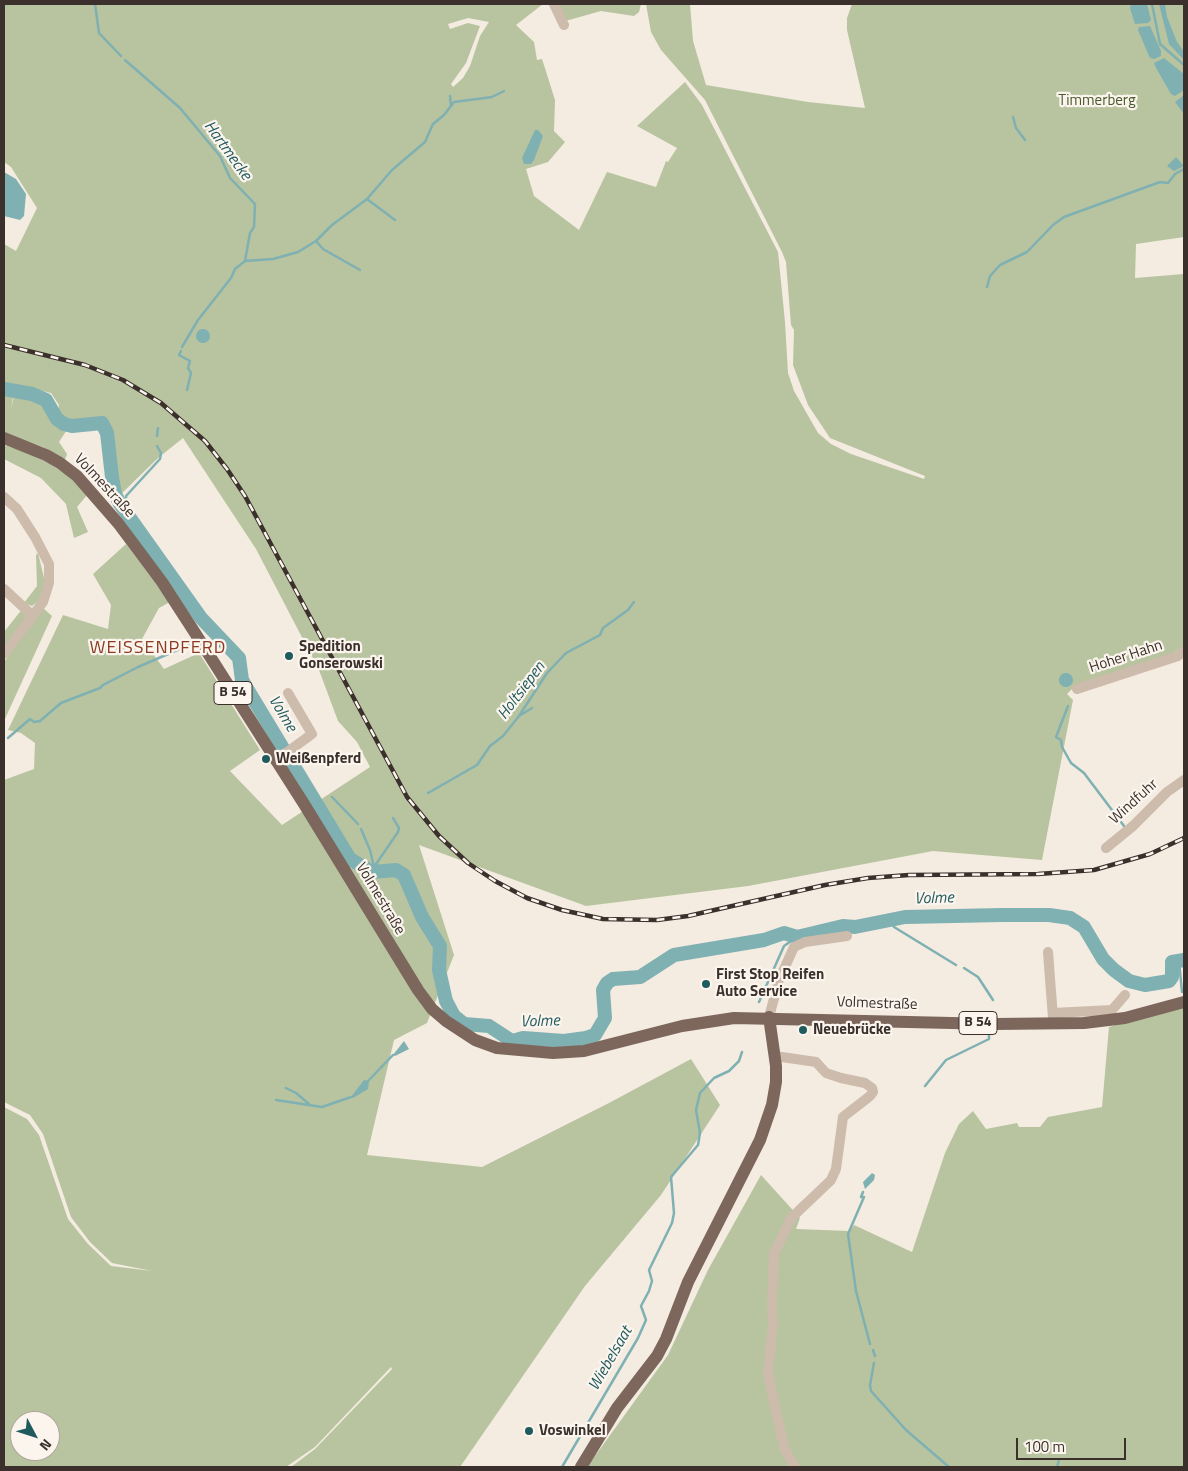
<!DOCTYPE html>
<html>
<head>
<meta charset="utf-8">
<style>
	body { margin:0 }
	#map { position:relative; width:1188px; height:1471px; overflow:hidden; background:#f4ebe1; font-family:"Titillium Web",sans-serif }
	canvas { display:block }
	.frame { position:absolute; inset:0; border:5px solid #3b302b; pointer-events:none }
	.north { position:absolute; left:10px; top:1411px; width:50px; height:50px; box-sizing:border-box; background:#fbf5ee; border:1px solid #aea6a0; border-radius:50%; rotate:130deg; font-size:14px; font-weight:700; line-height:20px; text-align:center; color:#3b302b }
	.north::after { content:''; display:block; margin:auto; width:18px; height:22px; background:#1f5a5e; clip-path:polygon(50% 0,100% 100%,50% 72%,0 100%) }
	.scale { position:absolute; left:1016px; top:1438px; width:110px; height:22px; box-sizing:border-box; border:2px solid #3b302b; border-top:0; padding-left:6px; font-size:15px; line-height:18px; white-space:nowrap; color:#3b302b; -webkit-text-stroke:4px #fbf5ee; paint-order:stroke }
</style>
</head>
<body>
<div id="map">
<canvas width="1188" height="1471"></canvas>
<div class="frame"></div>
<div class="north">N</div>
<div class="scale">100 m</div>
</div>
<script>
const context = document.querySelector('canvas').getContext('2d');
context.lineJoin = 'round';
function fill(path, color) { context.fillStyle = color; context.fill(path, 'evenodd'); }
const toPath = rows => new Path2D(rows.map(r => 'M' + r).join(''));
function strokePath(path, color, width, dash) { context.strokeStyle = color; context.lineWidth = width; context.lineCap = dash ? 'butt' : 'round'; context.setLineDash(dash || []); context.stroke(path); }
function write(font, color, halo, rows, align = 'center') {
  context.font = font + ' "Titillium Web",sans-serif'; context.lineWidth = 4.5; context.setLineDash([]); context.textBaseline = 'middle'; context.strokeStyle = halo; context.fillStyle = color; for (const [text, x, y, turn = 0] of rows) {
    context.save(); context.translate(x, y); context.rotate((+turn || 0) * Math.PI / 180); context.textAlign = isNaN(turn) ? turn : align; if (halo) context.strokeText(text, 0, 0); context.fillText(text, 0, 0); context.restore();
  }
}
fill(toPath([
	[4,4,543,4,516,25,534,42,537,60,542,59,555,100,554,131,565,142,548,162,526,169,534,196,579,230,607,172,656,187,666,161,668,162,677,148,637,126,685,82,702,105,778,252,785,322,788,373,794,391,818,433,831,444,851,454,924,479,925,476,830,438,808,405,793,365,794,330,791,325,786,262,782,252,705,100,661,50,651,32,646,4,690,4,693,41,706,85,808,102,865,108,847,30,847,18,852,4,1184,4,1184,237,1136,244,1135,278,1184,274,1184,646,1170,655,1074,687,1067,694,1073,700,1042,860,933,851,748,886,586,906,419,845,454,955,427,1023,394,1040,367,1155,482,1167,609,1103,691,1059,720,1105,661,1195,585,1286,460,1467,291,1467,315,1449,392,1369,391,1367,315,1447,286,1467,4,1467,4,1107,27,1119,39,1135,68,1219,88,1244,111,1266,152,1271,112,1263,90,1242,71,1217,43,1134,30,1115,4,1102,4,780,34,769,35,743,21,733,8,730,63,615,108,629,111,605,93,574,126,544,170,602,159,608,142,639,164,669,199,653,260,750,230,771,282,825,370,767,357,742,338,721,319,670,256,549,183,438,158,458,119,496,107,472,107,443,103,430,96,421,72,422,59,442,67,454,65,460,43,447,4,433,4,394,13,397,11,409,16,387,35,393,57,418,59,405,51,393,4,382,4,244,16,251,37,208,11,167,4,162],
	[468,18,489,22,480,36,470,66,463,78,453,87,451,84,466,63,480,26,468,23,450,29,448,24],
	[20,1421,50,1421,50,1451,20,1451],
	[559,4,641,4,639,12,634,16,601,11,569,20,565,20],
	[4,445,27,452,50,464,70,477,88,494,77,507,88,532,74,538,66,504,41,478,4,459],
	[38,553,45,582,40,600,32,606,24,603,37,586,36,555],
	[23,608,31,614,4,653,4,632],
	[43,608,52,616,4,721,4,662],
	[1184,1005,1184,1467,587,1467,668,1355,708,1270,761,1175,800,1218,796,1229,849,1231,854,1225,912,1252,945,1153,959,1124,973,1111,986,1129,1017,1123,1019,1127,1040,1127,1048,1117,1102,1107,1109,1027]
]), '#b8c4a0');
fill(toPath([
	[1131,4,1147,4,1151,20,1148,23,1135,24,1130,8],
	[1159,4,1165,4,1167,17,1177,42,1184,52,1184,60,1169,44],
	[1150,26,1161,51,1161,56,1154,59,1150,58,1138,30,1139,27],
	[1164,58,1184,74,1184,90,1175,96,1171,94,1155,66,1154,63],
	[1184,95,1184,114,1175,102],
	[535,130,538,130,543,136,534,160,531,164,524,164,522,158],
	[1176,157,1184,166,1174,171,1167,166],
	[4,172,16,179,26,194,24,216,20,220,4,216],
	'196 336a7 7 0 1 1 14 0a7 7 0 1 1-14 0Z',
	'1059 680a7 7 0 1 1 14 0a7 7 0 1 1-14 0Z',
	[404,1041,409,1049,395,1056,393,1055],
	[364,1080,369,1081,368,1089,353,1098,351,1097],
	[872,1173,875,1175,874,1180,865,1189,863,1182]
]), '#7fb0b2');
strokePath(toPath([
	[95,4,99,33,121,56],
	[1152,4,1160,44,1184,65],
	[125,60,180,108,220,156,230,178,255,204,254,227,250,233,245,261,235,269,231,278,198,320,182,347],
	[450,96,451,106],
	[1013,117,1016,128,1025,140],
	[367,199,395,220],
	[316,241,332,225,367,199,392,170,425,142,433,124,444,115,454,102,492,97,504,91],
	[245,261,273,259,298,252,316,241,323,249,360,270],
	[987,287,990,276,1000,265,1027,252,1053,225,1064,217,1160,182,1168,183,1175,174,1184,169],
	[181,351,179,355,190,361,188,368,191,373,187,390],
	[157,436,158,428],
	[127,513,126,496,160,459,161,453,157,446],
	[211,632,214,629],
	[1068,706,1056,737,1061,740,1062,747,1071,763,1084,773,1124,826],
	[519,716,532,708],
	[8,738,30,719,34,722,40,721,61,703,100,688,103,685,138,667,189,645,193,639],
	[428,793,477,765,490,746,503,736,519,716,547,673,566,653,600,635,603,628,628,610,634,602],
	[332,797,358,824],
	[361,829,370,850,374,867],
	[373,872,374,867,398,832,399,828,393,818],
	[890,920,894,927,956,965],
	[1179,961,1182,992],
	[964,968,978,977,993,1000],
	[759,1002,784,946,797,937],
	[368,1081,393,1055],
	[925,1086,946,1060,989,1039,989,1031],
	[286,1088,296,1093,309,1104],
	[276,1100,322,1107,351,1097],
	[863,1192,861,1197,864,1197,848,1234,856,1291,870,1344],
	[873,1350,875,1356],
	[874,1363,870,1385,871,1391,906,1430,949,1467],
	[562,1467,638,1338,646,1320,641,1306,649,1291,652,1281,649,1270,672,1223,674,1213,671,1177,698,1145,700,1133,696,1110,700,1093,714,1078,729,1071,739,1061,742,1052],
	[1057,1467,1059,1460]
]), '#7fb0b2', 2.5);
strokePath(toPath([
	[4,389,32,394,46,400,57,419,64,424,72,426,102,423,107,433,112,477,115,494,120,504,201,618,239,658,242,680,249,692,350,859,372,872,396,870,404,875,422,917,440,946,439,970,446,1001,454,1016,464,1024,489,1026,512,1041,523,1038,564,1041,586,1038,595,1035,605,1018,603,990,607,983,613,979,640,977,674,955,764,940,784,933,797,937,843,926,855,927,905,917,1002,915,1049,915,1070,918,1084,927,1103,959,1114,970,1129,981,1145,985,1169,981,1172,977,1172,962,1184,960]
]), '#7fb0b2', 14);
strokePath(toPath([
	[554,4,564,25],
	[4,497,17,509,35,537,49,564,49,583,43,602,4,654],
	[4,589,33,616],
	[1077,689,1178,656,1184,651],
	[275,761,312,734,288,693],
	[1106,848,1133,826,1167,792,1184,780],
	[1048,952,1053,1018],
	[1053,1013,1112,1010,1125,995],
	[769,1017,779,980,794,947,805,942,847,936],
	[775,1056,816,1062,826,1073,841,1078,865,1083,872,1088,873,1092,870,1096,843,1117,836,1169,831,1180,791,1218,774,1254,772,1305,773,1323,768,1374,784,1448,795,1467]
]), '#cdbbac', 10);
strokePath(toPath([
	[4,438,46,455,60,463,77,476,118,523,162,582,197,636,304,804,418,990,432,1009,446,1021,475,1040,497,1048,553,1053,584,1051,682,1026,734,1018,995,1024,1084,1023,1125,1018,1184,1002],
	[581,1467,617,1408,657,1356,666,1339,688,1282,760,1140,772,1105,776,1082,776,1066,769,1017]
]), '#7d675c', 12);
const rail = toPath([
	[4,345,85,365,123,380,161,403,205,441,227,469,245,496,407,797,439,836,468,863,495,881,527,898,562,910,603,919,657,920,688,916,825,885,868,878,909,875,1038,874,1094,870,1150,854,1184,838]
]);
strokePath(rail, '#3b302b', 4.5);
strokePath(rail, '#fbf5ee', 2.5, [8]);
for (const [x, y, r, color] of [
	[289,656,5,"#1f5a5e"],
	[266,759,5,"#1f5a5e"],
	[706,984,5,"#1f5a5e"],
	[803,1030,5,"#1f5a5e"],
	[529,1431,5,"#1f5a5e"]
]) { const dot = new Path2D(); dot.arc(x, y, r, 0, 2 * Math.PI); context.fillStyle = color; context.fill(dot); strokePath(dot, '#fbf5ee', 2); }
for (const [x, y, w] of [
	[233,693,38],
	[978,1023,38]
]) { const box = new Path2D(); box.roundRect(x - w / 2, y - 11.5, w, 23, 4); context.fillStyle = '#fbf5ee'; context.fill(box); strokePath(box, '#3b302b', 1); }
write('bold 14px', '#3b302b', null, [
	["B 54",233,693],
	["B 54",978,1023]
]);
write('15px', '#4a5a2e', '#fbf5ee', [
	["Timmerberg",1097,101]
]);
write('15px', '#3b302b', '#fbf5ee', [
	["Volmestraße",104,486,47],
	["Hoher Hahn",1126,657,-18],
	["Windfuhr",1134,802,-42],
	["Volmestraße",380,899,59],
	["Volmestraße",877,1004,2]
]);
write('bold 15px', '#3b302b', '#fbf5ee', [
	["Spedition",299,647],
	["Gonserowski",299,664],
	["Weißenpferd",276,759],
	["First Stop Reifen",716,975],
	["Auto Service",716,992],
	["Neuebrücke",813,1030],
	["Voswinkel",539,1431]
], 'left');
write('italic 16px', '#1f5a5e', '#fbf5ee', [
	["Hartmecke",227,151,54],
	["Holtsiepen",522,691,-53],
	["Volme",282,714,59],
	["Volme",934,899,-2],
	["Volme",540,1022,-2],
	["Wiebelsaat",611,1359,-60]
]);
context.letterSpacing = '1px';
write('18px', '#8c3b22', '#fbf5ee', [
	["WEISSENPFERD",158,649]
]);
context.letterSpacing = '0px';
</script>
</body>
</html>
